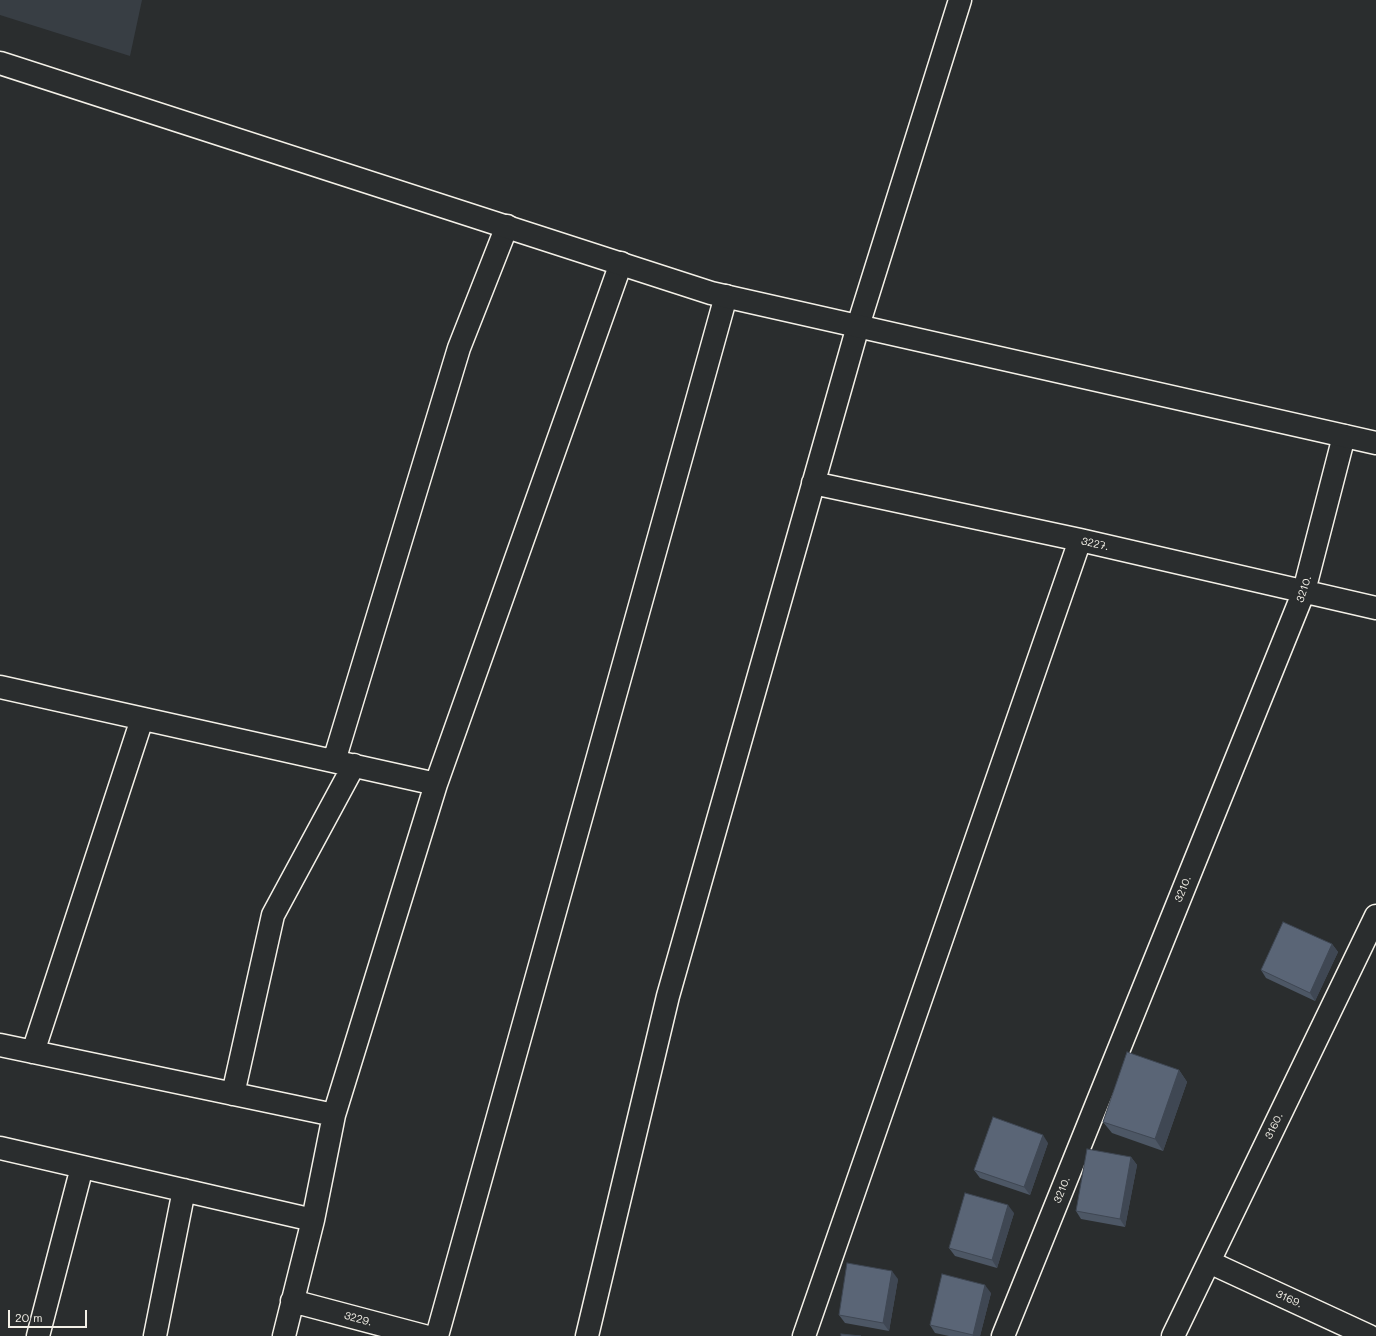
<!DOCTYPE html>
<html>
<head>
<meta charset="utf-8">
<style>
	body { margin:0 }
	#map { position:relative; width:1376px; height:1336px; overflow:hidden; background:#2a2d2e; font-family:Mali,sans-serif }
	canvas { display:block }
	.scale { position:absolute; left:8px; top:1310px; width:79px; height:18px; box-sizing:border-box; border:2px solid #f4f1e8; border-top:0; padding-left:5px; font-size:12px; line-height:14px; white-space:nowrap; color:#f4f1e8; -webkit-text-stroke:3px #2a2d2e; paint-order:stroke }
</style>
</head>
<body>
<div id="map">
<canvas width="1376" height="1336"></canvas>
<div class="scale">20 m</div>
</div>
<script>
const context = document.querySelector('canvas').getContext('2d');
context.lineJoin = 'round';
function fill(path, color) { context.fillStyle = color; context.fill(path, 'evenodd'); }
const toPath = rows => new Path2D(rows.map(r => 'M' + r).join(''));
function strokePath(path, color, width, dash) { context.strokeStyle = color; context.lineWidth = width; context.lineCap = dash ? 'butt' : 'round'; context.setLineDash(dash || []); context.stroke(path); }
function write(font, color, halo, rows, align = 'center') {
  context.font = font + ' Mali,sans-serif'; context.lineWidth = 3; context.setLineDash([]); context.textBaseline = 'middle'; context.strokeStyle = halo; context.fillStyle = color; for (const [text, x, y, turn = 0] of rows) {
    context.save(); context.translate(x, y); context.rotate((+turn || 0) * Math.PI / 180); context.textAlign = isNaN(turn) ? turn : align; if (halo) context.strokeText(text, 0, 0); context.fillText(text, 0, 0); context.restore();
  }
}
fill(toPath([
	[0,0,142,0,130,56,0,15]
]), '#383e44');
const minor = toPath([
	[813,483,1080,540,1376,608],
	[0,687,436,784],
	[334,761,459,348,507,226],
	[0,1045,334,1115],
	[33,1052,142,719],
	[233,1094,273,915,354,765],
	[0,1148,313,1220],
	[1209,1262,1369,1336],
	[292,1301,424,1336],
	[38,1336,82,1167],
	[155,1336,184,1190],
	[284,1336,313,1220,334,1115,436,784,621,263],
	[437,1336,726,296],
	[587,1336,668,996,858,326,960,0],
	[804,1336,1080,540],
	[1003,1336,1304,591,1344,436],
	[1173,1336,1376,916]
]);
const tertiary = toPath([
	[0,63,711,293,1376,443]
]);
strokePath(minor, '#f4f1e8', 25);
strokePath(tertiary, '#f4f1e8', 25);
strokePath(minor, '#2a2d2e', 22);
strokePath(tertiary, '#2a2d2e', 22);
fill(toPath([
	[1332,944,1338,952,1315,1001,1266,978,1261,970],
	[1179,1070,1187,1082,1163,1151,1112,1133,1103,1122],
	[1048,1143,1030,1195,980,1178,974,1170],
	[1131,1157,1137,1165,1125,1227,1081,1219,1076,1211],
	[1014,1213,997,1268,955,1256,949,1248],
	[898,1279,889,1331,845,1323,839,1315],
	[991,1293,980,1336,949,1336,935,1333,930,1325]
]), '#4d5765');
fill(toPath([
	[1332,944,1338,952,1315,1001,1310,993],
	[1179,1070,1187,1082,1163,1151,1155,1139],
	[1043,1135,1048,1143,1030,1195,1024,1187],
	[1131,1157,1137,1165,1125,1227,1120,1219],
	[1008,1205,1014,1213,997,1268,992,1260],
	[892,1271,898,1279,889,1331,883,1323],
	[985,1285,991,1293,980,1336,973,1336,973,1335]
]), '#3f4753');
const building = toPath([
	[1283,922,1332,944,1310,993,1261,970,1283,922],
	[1127,1052,1179,1070,1155,1139,1103,1122,1127,1052],
	[993,1117,1043,1135,1024,1187,974,1170,993,1117],
	[1087,1149,1131,1157,1120,1219,1076,1211,1087,1149],
	[965,1193,1008,1205,992,1260,949,1248,965,1193],
	[847,1263,892,1271,883,1323,839,1315,847,1263],
	[942,1274,985,1285,973,1335,930,1325,942,1274],
	[841,1334,861,1336,841,1336,841,1334]
]);
fill(building, '#5a6576');
strokePath(building, '#3f4753', 1);
write('11px', '#f4f1e8', '#2a2d2e', [
	["3227.",1095,544,13],
	["3210.",1304,589,-72],
	["3210.",1183,889,-68],
	["3160.",1274,1126,-64],
	["3210.",1062,1190,-68],
	["3169.",1289,1299,25],
	["3229.",358,1319,15]
]);
</script>
</body>
</html>
